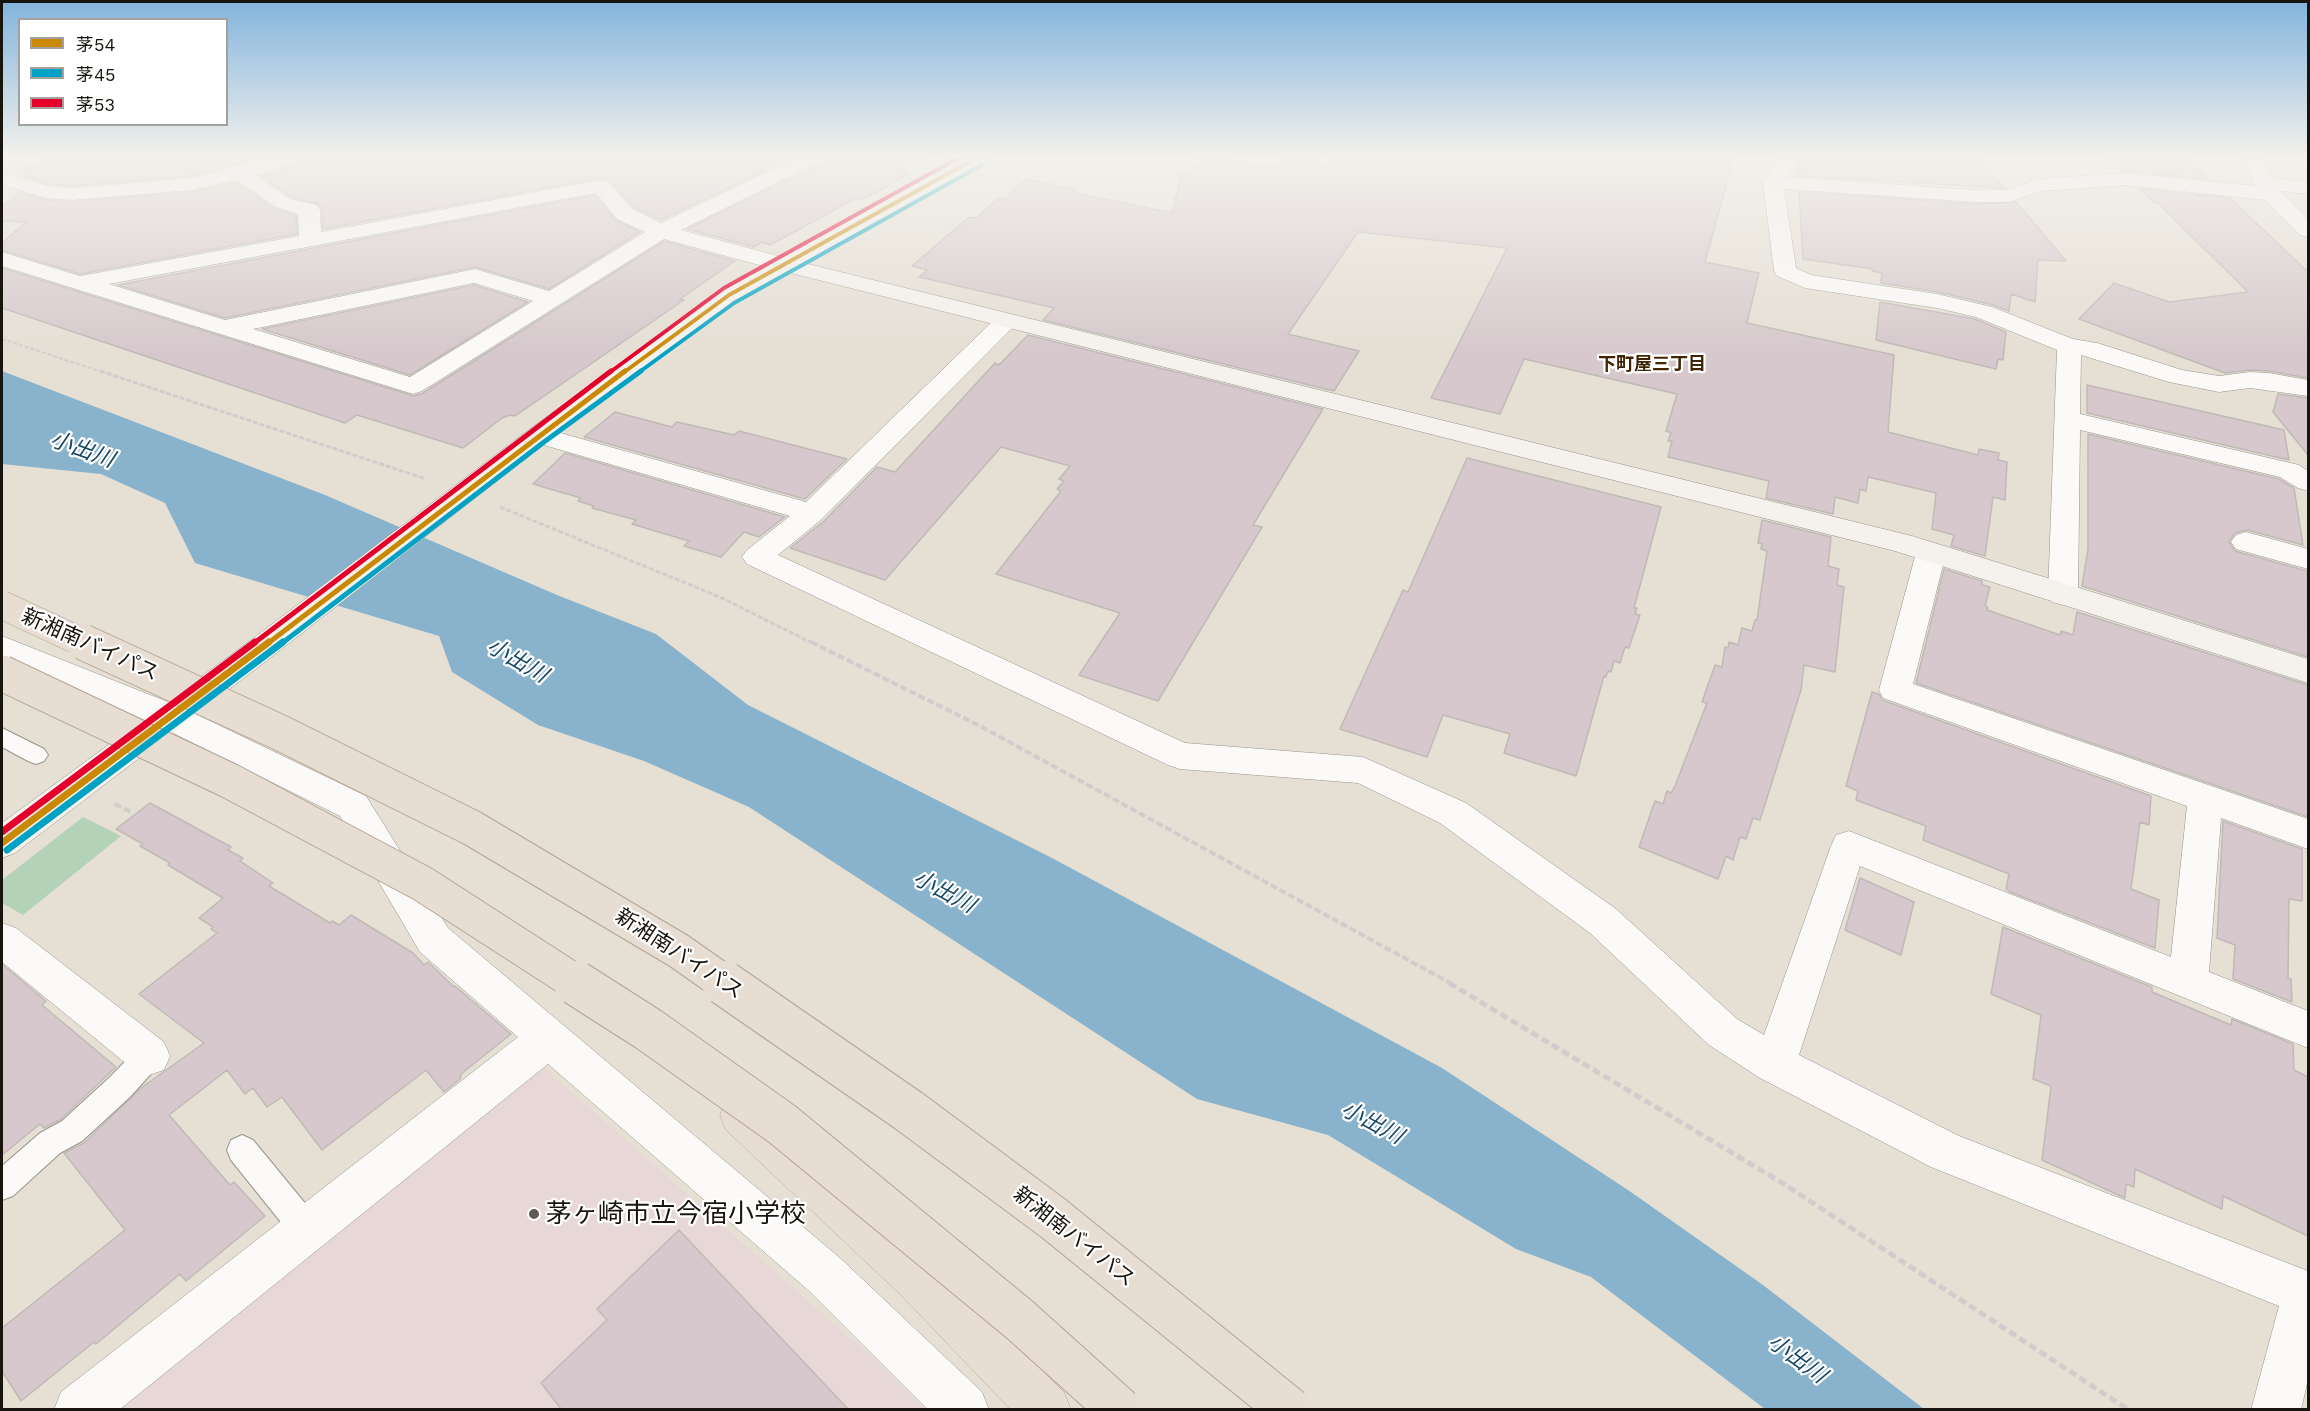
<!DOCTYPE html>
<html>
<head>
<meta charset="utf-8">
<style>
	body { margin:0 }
	#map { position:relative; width:2310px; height:1411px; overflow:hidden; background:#e5dfd4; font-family:"Work Sans","Noto Sans JP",sans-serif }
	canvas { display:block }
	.frame { position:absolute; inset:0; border:3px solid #18150e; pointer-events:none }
	.legend { position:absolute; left:18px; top:18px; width:210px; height:108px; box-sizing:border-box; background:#fff; border:2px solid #a3a19f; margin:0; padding:8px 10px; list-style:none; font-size:18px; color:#18150e }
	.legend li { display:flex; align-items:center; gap:12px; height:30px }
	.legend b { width:30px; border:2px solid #a3a19f }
</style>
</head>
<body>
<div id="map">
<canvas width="2310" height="1411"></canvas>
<div class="frame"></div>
<ul class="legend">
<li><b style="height:8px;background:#ca8903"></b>茅54</li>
<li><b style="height:8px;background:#01a2c4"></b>茅45</li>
<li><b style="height:8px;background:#e4002b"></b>茅53</li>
</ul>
</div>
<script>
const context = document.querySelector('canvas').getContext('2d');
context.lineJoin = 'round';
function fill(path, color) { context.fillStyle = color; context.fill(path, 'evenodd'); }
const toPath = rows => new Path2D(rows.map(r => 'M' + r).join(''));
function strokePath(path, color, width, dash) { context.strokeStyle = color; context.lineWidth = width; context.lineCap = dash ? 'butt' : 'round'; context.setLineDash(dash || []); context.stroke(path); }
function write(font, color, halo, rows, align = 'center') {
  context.font = font + ' "Work Sans","Noto Sans JP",sans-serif'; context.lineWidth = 4.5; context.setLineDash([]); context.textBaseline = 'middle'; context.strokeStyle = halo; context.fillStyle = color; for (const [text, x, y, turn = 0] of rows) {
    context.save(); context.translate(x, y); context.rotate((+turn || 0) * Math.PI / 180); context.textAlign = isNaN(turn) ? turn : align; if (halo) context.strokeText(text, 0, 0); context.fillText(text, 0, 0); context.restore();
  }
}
fill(toPath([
	[542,1066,877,1362,925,1409,116,1410]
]), '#e8d7d7');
fill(toPath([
	[83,817,121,836,23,915,2,903,2,880]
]), '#b4d2b8');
fill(toPath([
	[2,371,325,495,557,595,656,634,748,705,1052,858,1442,1068,1628,1190,1763,1285,1924,1409,1765,1409,1591,1277,1516,1249,1328,1135,1197,1099,749,807,644,761,538,725,452,672,439,636,195,563,165,503,101,474,2,464]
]), '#89b3cc');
const building = toPath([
	[54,157,264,157,192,176,72,186,48,184,28,178,14,170,54,157],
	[302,157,794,157,661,220,634,207,610,180,601,178,323,229,322,210,319,204,291,197,261,176,298,163,302,157],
	[825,157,928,157,899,171,908,174,868,197,853,200,770,245,762,242,754,247,687,229,821,163,825,157],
	[1286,157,1331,163,1331,157,1734,157,1705,262,1759,273,1747,323,1894,355,1888,432,1978,455,1979,449,1999,453,1998,460,2007,462,2005,500,1993,497,1985,556,1951,546,1954,535,1932,529,1936,493,1868,477,1866,491,1860,489,1858,503,1835,497,1833,514,1766,498,1769,481,1668,457,1672,441,1668,441,1671,433,1666,431,1677,394,1524,359,1500,414,1431,398,1507,248,1358,232,1288,334,1359,351,1334,391,1043,320,1054,308,919,277,927,270,912,266,969,217,976,218,999,198,1005,199,1027,179,1077,190,1075,193,1172,213,1182,173,1186,173,1190,166,1195,166,1196,159,1280,163,1286,157],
	[1802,157,1978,157,2004,188,1798,176,1798,165,1802,157],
	[2108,157,2185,157,2209,179,2122,171,2108,157],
	[236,182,275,209,296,216,297,234,80,274,2,250,2,243,26,222,2,221,2,206,20,193,46,200,72,202,192,192,236,182],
	[2140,189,2230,198,2308,272,2308,378,2269,371,2250,370,2225,373,2079,319,2114,283,2169,302,2248,292,2158,203,2154,203,2140,189],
	[1799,192,1975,204,2016,202,2066,261,2038,260,2035,302,2011,294,2009,311,1993,305,1938,292,1881,283,1882,273,1872,271,1873,269,1803,259,1799,192],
	[595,195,615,220,640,232,549,289,475,267,225,318,118,285,595,195],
	[664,241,735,261,680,299,684,300,515,416,510,415,502,418,463,448,357,415,345,423,2,308,2,268,414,396,423,393,664,241],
	[474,285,528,302,410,375,262,329,474,285],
	[1880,302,1975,319,2006,332,2003,360,1998,359,1996,369,1876,340,1880,302],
	[1028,335,1323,409,1253,525,1262,527,1158,701,1079,675,1120,613,996,574,1061,491,1057,489,1064,481,1059,479,1070,466,1001,447,885,580,790,548,824,521,877,467,895,472,995,363,999,365,1028,335],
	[2087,385,2284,430,2289,460,2087,413,2087,385],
	[2278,394,2308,398,2308,455,2273,412,2278,394],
	[615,412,672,427,677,422,734,435,739,431,847,459,805,499,584,437,615,412],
	[2088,434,2279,479,2294,488,2303,545,2247,530,2235,533,2229,542,2235,551,2307,571,2308,657,2082,586,2088,549,2088,434],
	[565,453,785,517,759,537,744,532,721,557,684,546,689,541,632,524,636,520,592,508,594,506,578,501,581,498,533,484,565,453],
	[1467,458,1661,507,1634,608,1637,608,1635,614,1640,615,1629,648,1625,647,1620,663,1614,661,1611,672,1608,671,1606,677,1604,676,1576,776,1504,753,1510,734,1443,715,1427,757,1340,729,1403,590,1408,592,1467,458],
	[1762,520,1831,537,1828,566,1839,569,1837,585,1844,587,1835,672,1804,665,1801,690,1760,820,1753,818,1746,839,1740,837,1733,860,1726,856,1718,879,1639,847,1655,801,1663,804,1667,791,1671,793,1675,786,1707,703,1702,702,1715,665,1722,667,1725,647,1728,648,1729,642,1738,645,1742,628,1752,631,1755,620,1757,620,1767,551,1761,549,1762,544,1758,543,1762,520],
	[1944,569,1982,581,1982,585,1990,587,1985,606,1988,607,1987,610,2060,635,2061,631,2073,635,2077,612,2308,685,2308,817,1916,683,1944,569],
	[1872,692,1879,694,1882,700,2151,796,2149,825,2140,822,2131,889,2159,900,2155,948,2010,892,2006,889,2009,874,1923,840,1926,826,1856,800,1858,791,1846,786,1872,692],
	[150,803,231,847,228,850,243,858,240,861,273,883,269,886,330,923,332,921,339,925,351,915,413,953,424,965,428,962,454,987,455,986,511,1034,461,1074,460,1079,444,1092,426,1070,322,1150,282,1097,267,1107,253,1088,245,1094,227,1070,169,1115,230,1185,234,1182,265,1216,186,1281,180,1274,96,1344,94,1342,21,1401,2,1371,2,1328,125,1230,64,1153,84,1143,141,1088,204,1043,139,994,217,933,211,929,213,927,199,918,223,898,168,865,170,863,140,846,143,844,116,829,150,803],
	[2223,821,2302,849,2302,901,2289,899,2288,978,2291,979,2292,1002,2233,979,2235,945,2217,938,2223,821],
	[1860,878,1914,902,1901,955,1845,930,1860,878],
	[2003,927,2152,987,2152,992,2231,1025,2232,1019,2293,1044,2294,1070,2308,1077,2308,1236,2223,1196,2222,1209,2135,1169,2134,1187,2126,1184,2125,1198,2042,1160,2051,1086,2033,1079,2041,1015,1991,994,2003,927],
	[2,964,46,1001,42,1005,116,1067,61,1119,44,1128,40,1124,2,1155,2,964],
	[679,1230,849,1410,562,1410,541,1383,607,1320,597,1309,679,1230]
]);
fill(building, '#d6c8cc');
strokePath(building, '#c0bab7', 1.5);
const lane = toPath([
	[2,728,44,749,48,755,44,761,36,764,28,761,2,747,2,728],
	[149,1043,159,1047,163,1056,159,1065,130,1097,82,1141,60,1153,13,1196,2,1200,2,1166,40,1133,62,1121,110,1077,139,1047,149,1043],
	[242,1135,253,1140,318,1219,322,1230,318,1241,307,1245,296,1241,231,1160,227,1150,231,1140,242,1135]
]);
const street = toPath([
	[271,157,300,157,297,161,256,175,290,199,317,205,320,210,321,232,601,180,608,182,633,209,661,223,798,157,823,157,820,161,681,230,789,259,792,264,789,269,781,271,664,239,422,391,413,394,2,266,2,252,80,276,299,236,298,214,276,207,236,180,192,190,72,200,46,198,2,185,2,173,48,186,72,188,192,178,271,157],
	[596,193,617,219,645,232,549,291,475,269,225,320,109,284,596,193],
	[474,283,533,301,410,377,253,329,474,283],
	[1780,157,1800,157,1787,177,1975,190,2007,190,2038,179,2125,173,2256,186,2241,157,2261,157,2273,178,2308,182,2308,194,2280,191,2308,219,2308,237,2300,235,2265,200,2125,185,2041,191,2010,202,1975,202,1784,189,1796,268,1811,275,1937,294,1992,307,2073,339,2097,343,2182,370,2219,376,2250,372,2269,373,2308,380,2308,396,2250,388,2219,392,2169,382,2081,355,2080,414,2299,465,2308,471,2308,491,2298,488,2280,477,2080,430,2078,595,2074,602,2063,605,2052,602,2048,595,2057,350,1976,317,1937,308,1805,288,1777,276,1774,271,1763,182,1780,157],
	[1006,314,1014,316,1018,321,1014,326,822,519,778,555,1185,743,1363,757,1466,803,1616,909,1737,1019,1764,1035,1831,846,1836,835,1849,831,2171,957,2187,806,1883,698,1879,690,1916,553,1921,546,1931,543,1941,546,1946,553,1913,684,2308,819,2308,849,2221,818,2209,972,2308,1011,2308,1048,1860,866,1799,1055,1959,1136,2308,1271,2308,1379,2301,1410,2251,1410,2279,1306,1931,1167,1760,1078,1709,1045,1590,933,1440,823,1358,783,1180,769,1168,765,747,564,742,557,747,550,790,516,530,441,526,435,530,429,539,427,806,502,998,316,1006,314],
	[2246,532,2308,549,2308,569,2236,549,2231,542,2236,535,2246,532],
	[2,636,183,708,366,796,448,928,840,1258,982,1392,989,1410,928,1410,808,1290,548,1064,119,1410,54,1410,61,1392,518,1037,420,952,340,816,159,726,2,659,2,636],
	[2,923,16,928,164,1042,170,1056,164,1070,149,1075,134,1070,2,962,2,923]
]);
const secondary = toPath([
	[964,157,988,157,985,161,804,263,1912,536,2308,659,2308,683,1895,551,787,272,737,300,548,441,261,665,15,853,2,858,2,823,239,649,530,429,721,290,773,259,780,257,964,157]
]);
const highway = toPath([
	[741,1094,756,1100,933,1263,1064,1392,1071,1410,1011,1410,901,1295,726,1130,720,1115,726,1100,741,1094]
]);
strokePath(lane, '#97948b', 2);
strokePath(street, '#97948b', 1);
strokePath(secondary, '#97948b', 1);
strokePath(highway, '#b2a596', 1);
strokePath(toPath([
	[2,339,105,373]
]), '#d0cecc', 2, [4, 2]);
strokePath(toPath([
	[100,371,426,479],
	[500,507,722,598,814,644]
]), '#d0cecc', 3, [5, 2]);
strokePath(toPath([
	[811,642,980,726,1452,984],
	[115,804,131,812]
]), '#d0cecc', 4, [7, 3]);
strokePath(toPath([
	[1449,983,1784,1184,2129,1410]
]), '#d0cecc', 5, [8, 4]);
fill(lane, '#fbfaf9');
fill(street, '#fbfaf9');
fill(secondary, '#f5f2ee');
fill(highway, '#e8ddd2');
const highwayBridgeFar2 = toPath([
	[2,605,86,644]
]);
const highwayBridgeFar1 = toPath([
	[83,642,281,733,472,828,679,951,726,984],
	[2,673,230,781,423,884,578,984]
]);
const highwayBridge = toPath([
	[576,983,648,1029,782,1124,1020,1320,1120,1410],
	[724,983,909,1111,1053,1218,1290,1410]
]);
strokePath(highwayBridgeFar2, '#b2a596', 29, []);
strokePath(highwayBridgeFar1, '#b2a596', 37, []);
strokePath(highwayBridge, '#b2a596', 46, []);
strokePath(highwayBridgeFar2, '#e8ddd2', 28);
strokePath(highwayBridgeFar1, '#e8ddd2', 35);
strokePath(highwayBridge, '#e8ddd2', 44);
strokePath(toPath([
	[623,373,729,295,978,157]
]), '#ca8903', 4);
strokePath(toPath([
	[267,644,625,371]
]), '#ca8903', 5);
strokePath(toPath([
	[2,843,269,642]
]), '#ca8903', 7);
strokePath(toPath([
	[638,373,734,303,982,165]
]), '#01a2c4', 4);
strokePath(toPath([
	[281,644,544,442,641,371]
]), '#01a2c4', 5);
strokePath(toPath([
	[7,850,283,642]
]), '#01a2c4', 7);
strokePath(toPath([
	[609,373,724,288,960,157]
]), '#e4002b', 4);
strokePath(toPath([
	[253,644,611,371]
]), '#e4002b', 5);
strokePath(toPath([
	[2,832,255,642]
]), '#e4002b', 7);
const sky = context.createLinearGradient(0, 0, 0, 354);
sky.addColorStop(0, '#82b4dd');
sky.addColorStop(0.44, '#f3f1ec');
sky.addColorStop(1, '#f3f1ec00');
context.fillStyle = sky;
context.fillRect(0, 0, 2310, 354);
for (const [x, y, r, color] of [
	[534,1214,6,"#605c53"]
]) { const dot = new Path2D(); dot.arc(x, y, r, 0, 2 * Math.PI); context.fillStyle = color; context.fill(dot); strokePath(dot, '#fff', 2); }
write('bold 18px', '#402505', '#fff', [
	["下町屋三丁目",1652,365]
]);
write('21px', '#18150e', '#fff', [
	["新湘南バイパス",90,645,24],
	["新湘南バイパス",679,954,33],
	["新湘南バイパス",1074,1237,38]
]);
write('italic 22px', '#174865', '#fff', [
	["小出川",82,450,20],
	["小出川",517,661,30],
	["小出川",944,892,28],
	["小出川",1372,1123,28],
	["小出川",1797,1359,36]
]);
write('26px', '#18150e', '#fff', [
	["茅ヶ崎市立今宿小学校",546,1214]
], 'left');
</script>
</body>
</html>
